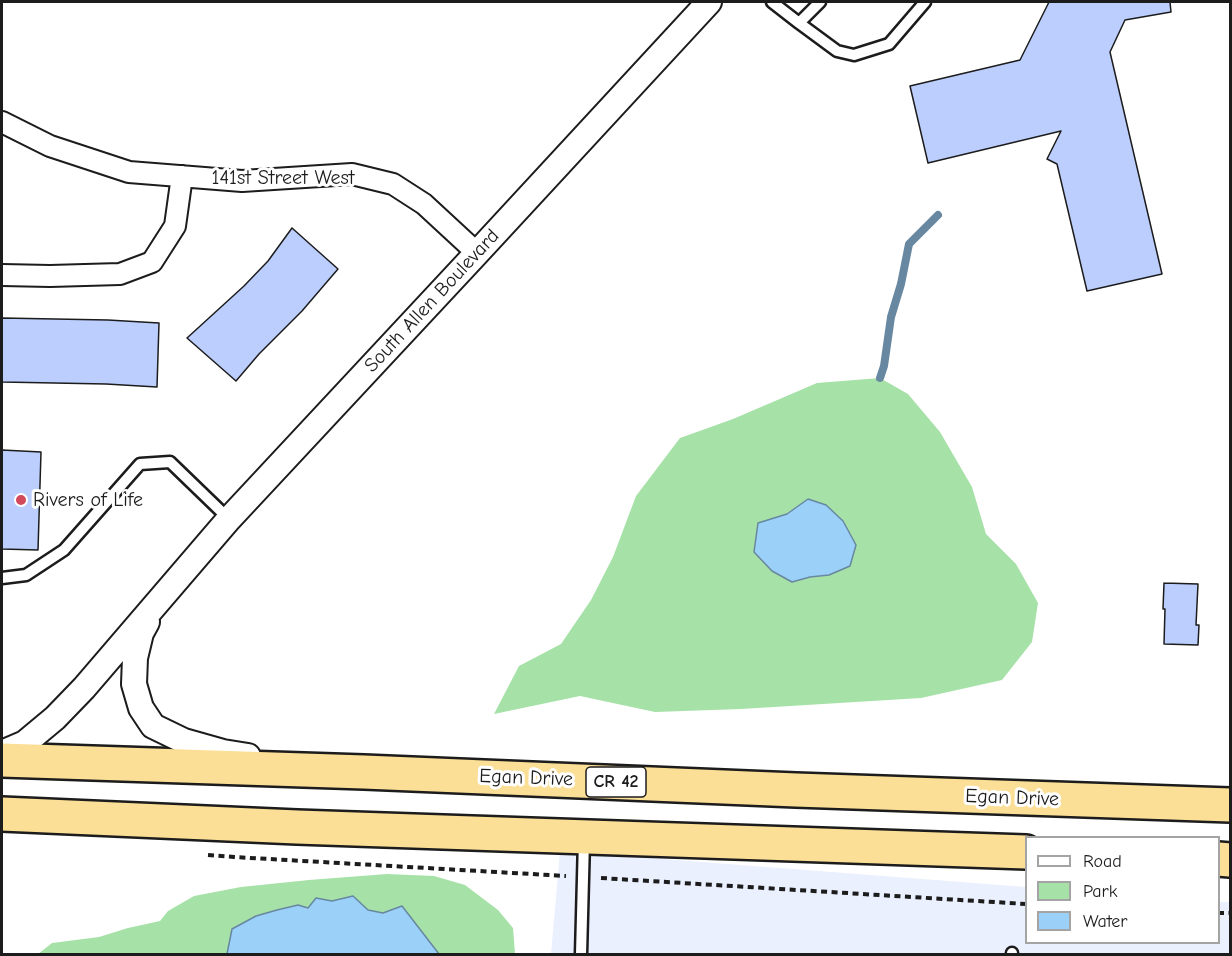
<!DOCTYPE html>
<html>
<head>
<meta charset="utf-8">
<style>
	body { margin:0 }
	#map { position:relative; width:1232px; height:956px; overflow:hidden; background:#fff; font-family:"Comic Neue",sans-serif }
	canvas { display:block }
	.frame { position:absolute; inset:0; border:3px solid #1c1c1c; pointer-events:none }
	.legend { position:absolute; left:1025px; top:836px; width:195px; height:108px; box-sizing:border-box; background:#fff; border:2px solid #a4a4a4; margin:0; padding:8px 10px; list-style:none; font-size:18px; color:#1c1c1c }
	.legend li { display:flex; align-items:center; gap:12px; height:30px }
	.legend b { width:30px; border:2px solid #a4a4a4 }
</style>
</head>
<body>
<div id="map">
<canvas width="1232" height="956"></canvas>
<div class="frame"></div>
<ul class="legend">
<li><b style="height:8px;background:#fff"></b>Road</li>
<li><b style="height:16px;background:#a6e1a7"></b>Park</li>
<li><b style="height:16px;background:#9bd0f9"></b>Water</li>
</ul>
</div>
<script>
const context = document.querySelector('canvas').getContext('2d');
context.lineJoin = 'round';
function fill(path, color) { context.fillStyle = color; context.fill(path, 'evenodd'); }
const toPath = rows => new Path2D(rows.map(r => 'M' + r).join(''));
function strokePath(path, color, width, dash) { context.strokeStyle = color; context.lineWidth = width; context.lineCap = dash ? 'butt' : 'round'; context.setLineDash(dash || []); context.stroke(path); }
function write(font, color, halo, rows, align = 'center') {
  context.font = font + ' "Comic Neue",sans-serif'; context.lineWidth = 6; context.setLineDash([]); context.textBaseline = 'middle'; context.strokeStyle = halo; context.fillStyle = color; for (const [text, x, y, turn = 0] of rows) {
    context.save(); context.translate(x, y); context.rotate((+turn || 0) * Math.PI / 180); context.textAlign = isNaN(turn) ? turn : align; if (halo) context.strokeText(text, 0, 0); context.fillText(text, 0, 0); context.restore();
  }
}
fill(toPath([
	[560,851,1026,887,1026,942,1218,942,1219,902,1230,902,1230,954,551,954]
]), '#ebf0ff');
fill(toPath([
	[880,378,908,394,940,432,972,487,986,534,1016,564,1038,603,1032,642,1002,680,921,698,741,709,655,712,580,696,494,714,519,666,561,644,591,600,613,557,636,496,680,438,733,419,817,383],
	[808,499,829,575,811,577,758,524,787,514],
	[387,874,434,876,465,885,498,910,513,928,515,954,38,954,52,943,99,937,128,928,160,921,168,911,194,896,241,887,309,880]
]), '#a6e1a7');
const water = toPath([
	[808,499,826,505,843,521,856,545,850,566,829,575,810,577,792,582,772,571,754,552,758,523,787,514,808,499],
	[353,896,368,910,383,913,402,906,439,954,227,954,232,929,256,916,277,910,298,905,308,908,316,898,332,901,353,896]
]);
fill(water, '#9bd0f9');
strokePath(water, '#6888a1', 1.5);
strokePath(toPath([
	[880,378,884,366,891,317,901,284,909,244,938,215]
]), '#6888a1', 8);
const building = toPath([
	[1049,2,1170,2,1171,12,1125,20,1110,52,1162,274,1087,291,1057,164,1047,159,1061,131,928,163,910,86,1020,60,1049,2],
	[292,228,338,269,302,311,259,354,236,381,187,338,244,286,268,261,292,228],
	[2,318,108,320,159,323,157,387,106,384,2,382,2,318],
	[2,450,41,452,38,550,2,549,2,450],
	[1164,583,1198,584,1196,625,1199,625,1198,645,1164,644,1165,609,1163,609,1164,583]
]);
fill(building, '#bbcefe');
strokePath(building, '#1c1c1c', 1.5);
const service = toPath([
	[772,2,799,23,820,2],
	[799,23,837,51,854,55,889,44,925,2],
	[2,578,26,575,64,550,140,464,170,462,229,519],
	[581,954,584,840],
	[1012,954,1012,953]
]);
const minor = toPath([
	[2,122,50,146,129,172,242,181,352,174,393,184,424,204,477,253],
	[2,275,50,276,120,274,152,262,175,226,182,176]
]);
const tertiary = toPath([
	[147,622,141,633,135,658,134,684,141,708,153,726,184,741,223,752,248,756],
	[2,753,25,743,55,718,84,688,229,519,477,253,709,2]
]);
const trunk = toPath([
	[2,760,364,772,796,790,1230,805],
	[2,814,297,827,1026,852],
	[1218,859,1230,860]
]);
strokePath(service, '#1c1c1c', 15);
strokePath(minor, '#1c1c1c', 24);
strokePath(tertiary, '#1c1c1c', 28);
strokePath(trunk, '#1c1c1c', 38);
strokePath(toPath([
	[208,855,234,857,566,876],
	[601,878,1026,904],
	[1218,913,1230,913]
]), '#1c1c1c', 4, [6, 4.5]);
strokePath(service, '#fff', 10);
strokePath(minor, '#fff', 20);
strokePath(tertiary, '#fff', 24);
strokePath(trunk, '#fbdf96', 33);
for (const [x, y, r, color] of [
	[21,500,6,"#d1495b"]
]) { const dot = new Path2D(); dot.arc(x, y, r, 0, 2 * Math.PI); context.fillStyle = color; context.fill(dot); strokePath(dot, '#fff', 2); }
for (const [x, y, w] of [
	[616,782,60]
]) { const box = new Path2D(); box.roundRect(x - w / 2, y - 15, w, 30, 4.5); context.fillStyle = '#fff'; context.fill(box); strokePath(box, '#1c1c1c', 1.5); }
write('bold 18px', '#1c1c1c', null, [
	["CR 42",616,782]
]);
write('20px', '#1c1c1c', '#fff', [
	["141st Street West",283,178],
	["South Allen Boulevard",432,301,-47],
	["Egan Drive",526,778,2],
	["Egan Drive",1012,798,2]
]);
write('20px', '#1c1c1c', '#fff', [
	["Rivers of Life",33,500]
], 'left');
</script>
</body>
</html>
